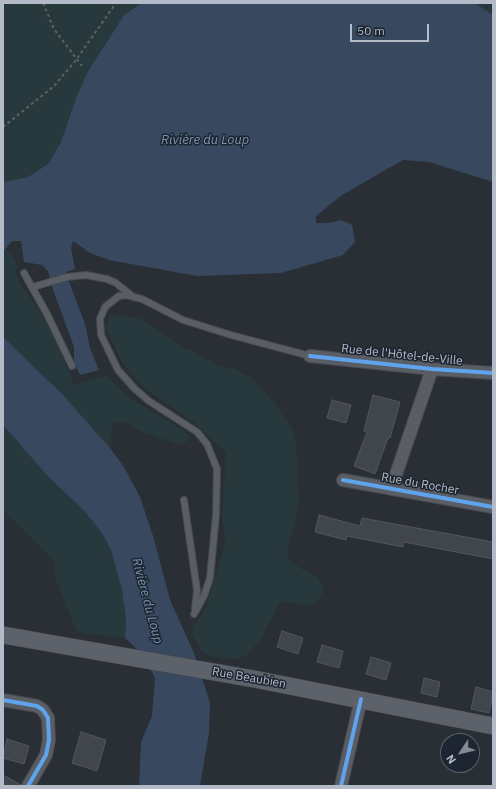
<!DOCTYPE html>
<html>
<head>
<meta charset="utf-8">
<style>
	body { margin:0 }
	#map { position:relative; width:496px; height:789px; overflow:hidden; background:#2a2f36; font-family:"IBM Plex Sans",sans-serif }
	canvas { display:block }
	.frame { position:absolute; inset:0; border:4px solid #b3bbc8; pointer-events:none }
	.north { position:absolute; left:440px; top:733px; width:40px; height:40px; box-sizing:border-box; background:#1d2531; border:1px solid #59616d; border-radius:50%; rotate:235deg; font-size:11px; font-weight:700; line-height:16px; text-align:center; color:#b3bbc8 }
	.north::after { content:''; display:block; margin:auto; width:14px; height:18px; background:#838a95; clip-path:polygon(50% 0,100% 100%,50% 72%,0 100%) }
	.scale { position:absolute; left:350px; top:24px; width:79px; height:18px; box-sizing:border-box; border:2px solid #b3bbc8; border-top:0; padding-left:5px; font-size:12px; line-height:14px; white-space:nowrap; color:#b3bbc8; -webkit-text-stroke:3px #1d2531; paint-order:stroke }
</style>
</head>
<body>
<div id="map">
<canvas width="496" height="789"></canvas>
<div class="frame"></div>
<div class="north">N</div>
<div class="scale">50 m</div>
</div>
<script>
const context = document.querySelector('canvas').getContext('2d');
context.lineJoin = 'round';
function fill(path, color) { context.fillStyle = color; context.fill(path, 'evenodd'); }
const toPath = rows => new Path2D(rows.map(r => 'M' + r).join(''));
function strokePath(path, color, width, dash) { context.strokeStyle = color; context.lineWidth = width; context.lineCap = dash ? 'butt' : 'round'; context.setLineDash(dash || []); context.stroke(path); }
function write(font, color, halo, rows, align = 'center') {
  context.font = font + ' "IBM Plex Sans",sans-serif'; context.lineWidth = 3; context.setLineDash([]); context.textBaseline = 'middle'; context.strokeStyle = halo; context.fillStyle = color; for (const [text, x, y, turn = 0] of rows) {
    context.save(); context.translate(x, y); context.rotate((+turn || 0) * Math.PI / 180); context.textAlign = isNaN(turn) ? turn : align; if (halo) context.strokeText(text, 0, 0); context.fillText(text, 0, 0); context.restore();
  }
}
fill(toPath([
	[3,3,141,3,124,15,87,73,76,98,61,142,48,164,28,177,3,182],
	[475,3,493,3,493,15],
	[6,250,13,256,17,264,16,273,21,284,39,310,55,339,74,385,103,376,107,377,134,401,185,431,190,436,186,442,176,444,138,430,126,422,115,421,112,425,110,448,64,396,3,337,3,252],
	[124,315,141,319,181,347,193,351,219,366,232,368,251,377,273,401,293,431,296,445,299,502,294,527,289,541,287,554,291,562,305,571,316,576,324,590,316,603,307,605,281,601,260,640,246,656,237,659,212,657,201,650,192,635,194,626,206,607,226,542,222,518,226,453,196,424,142,386,122,362,106,327,110,316],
	[3,425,45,473,86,513,102,533,111,550,122,590,126,619,125,638,77,632,54,575,55,561,3,510]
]), '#27393c');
fill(toPath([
	[141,3,475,3,493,15,493,182,429,162,403,160,342,195,316,216,316,223,329,223,341,220,352,225,355,242,343,255,281,273,197,276,109,260,90,253,73,241,71,248,75,269,66,272,66,274,85,324,90,348,99,370,80,375,74,362,74,347,53,290,48,271,42,265,24,262,21,241,12,241,3,252,3,182,28,177,48,164,61,142,76,98,87,73,124,15],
	[3,337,64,396,110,448,124,467,140,497,154,539,170,600,194,653,210,703,209,733,200,786,139,786,141,742,152,716,155,678,143,655,125,638,126,619,122,590,111,550,102,533,86,513,45,473,3,425]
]), '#37485f');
const building = toPath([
	[373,395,400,402,390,438,388,438,375,474,354,466,367,432,364,431,373,395],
	[332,400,351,405,346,423,327,418,332,400],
	[319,515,360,526,362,518,493,542,493,559,404,542,403,547,347,536,346,540,315,532,319,515],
	[282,631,303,638,298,654,277,647,282,631],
	[322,645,343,651,339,668,317,662,322,645],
	[371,657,391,663,386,680,366,674,371,657],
	[424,678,440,682,437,697,421,693,424,678],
	[476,687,493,692,489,713,471,709,476,687],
	[81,732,106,740,97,771,72,763,81,732],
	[7,739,29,746,24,764,3,758,7,739],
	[3,775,21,785,21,786,3,786,3,775]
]);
fill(building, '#41464c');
strokePath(building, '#52565e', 1);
const lane = toPath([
	[24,273,47,314,72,366],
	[33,287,67,277,86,275,107,279,116,283,131,295],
	[184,500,197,590,195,609],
	[194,614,204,596,210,578,216,515,217,469,207,444,197,432,149,401,135,389,118,370,101,335,100,319,105,307,119,296,126,295,142,299,183,320,231,335,310,356]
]);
const street = toPath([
	[310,356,432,369,493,373],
	[343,480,493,507],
	[391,489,432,369],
	[3,700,37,706,43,710,48,718,49,740,46,755,28,786],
	[341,786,361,699]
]);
const secondary = toPath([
	[3,635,254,679,493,726]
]);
strokePath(lane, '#484b51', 8);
strokePath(street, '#484b51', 14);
strokePath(secondary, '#484b51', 18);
strokePath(toPath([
	[43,3,54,29,82,66],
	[3,127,54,86,76,60,116,3]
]), '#5c6268', 2, [3, 3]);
strokePath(lane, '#595d64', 6);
strokePath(street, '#595d64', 12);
strokePath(secondary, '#5d626a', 17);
strokePath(toPath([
	[310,356,432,369,493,373],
	[343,480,493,507],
	[3,700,37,706,43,710,48,718,49,740,46,755,28,786],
	[341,786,361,699]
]), '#60a3ed', 4);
write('12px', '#b3bbc8', '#1d2531', [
	["Rue de l'Hôtel-de-Ville",402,355,6],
	["Rue du Rocher",420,484,10],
	["Rue Beaubien",249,678,10]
]);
write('italic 13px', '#7c92af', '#1d2531', [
	["Rivière du Loup",205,140],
	["Rivière du Loup",147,601,75]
]);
</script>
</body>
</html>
